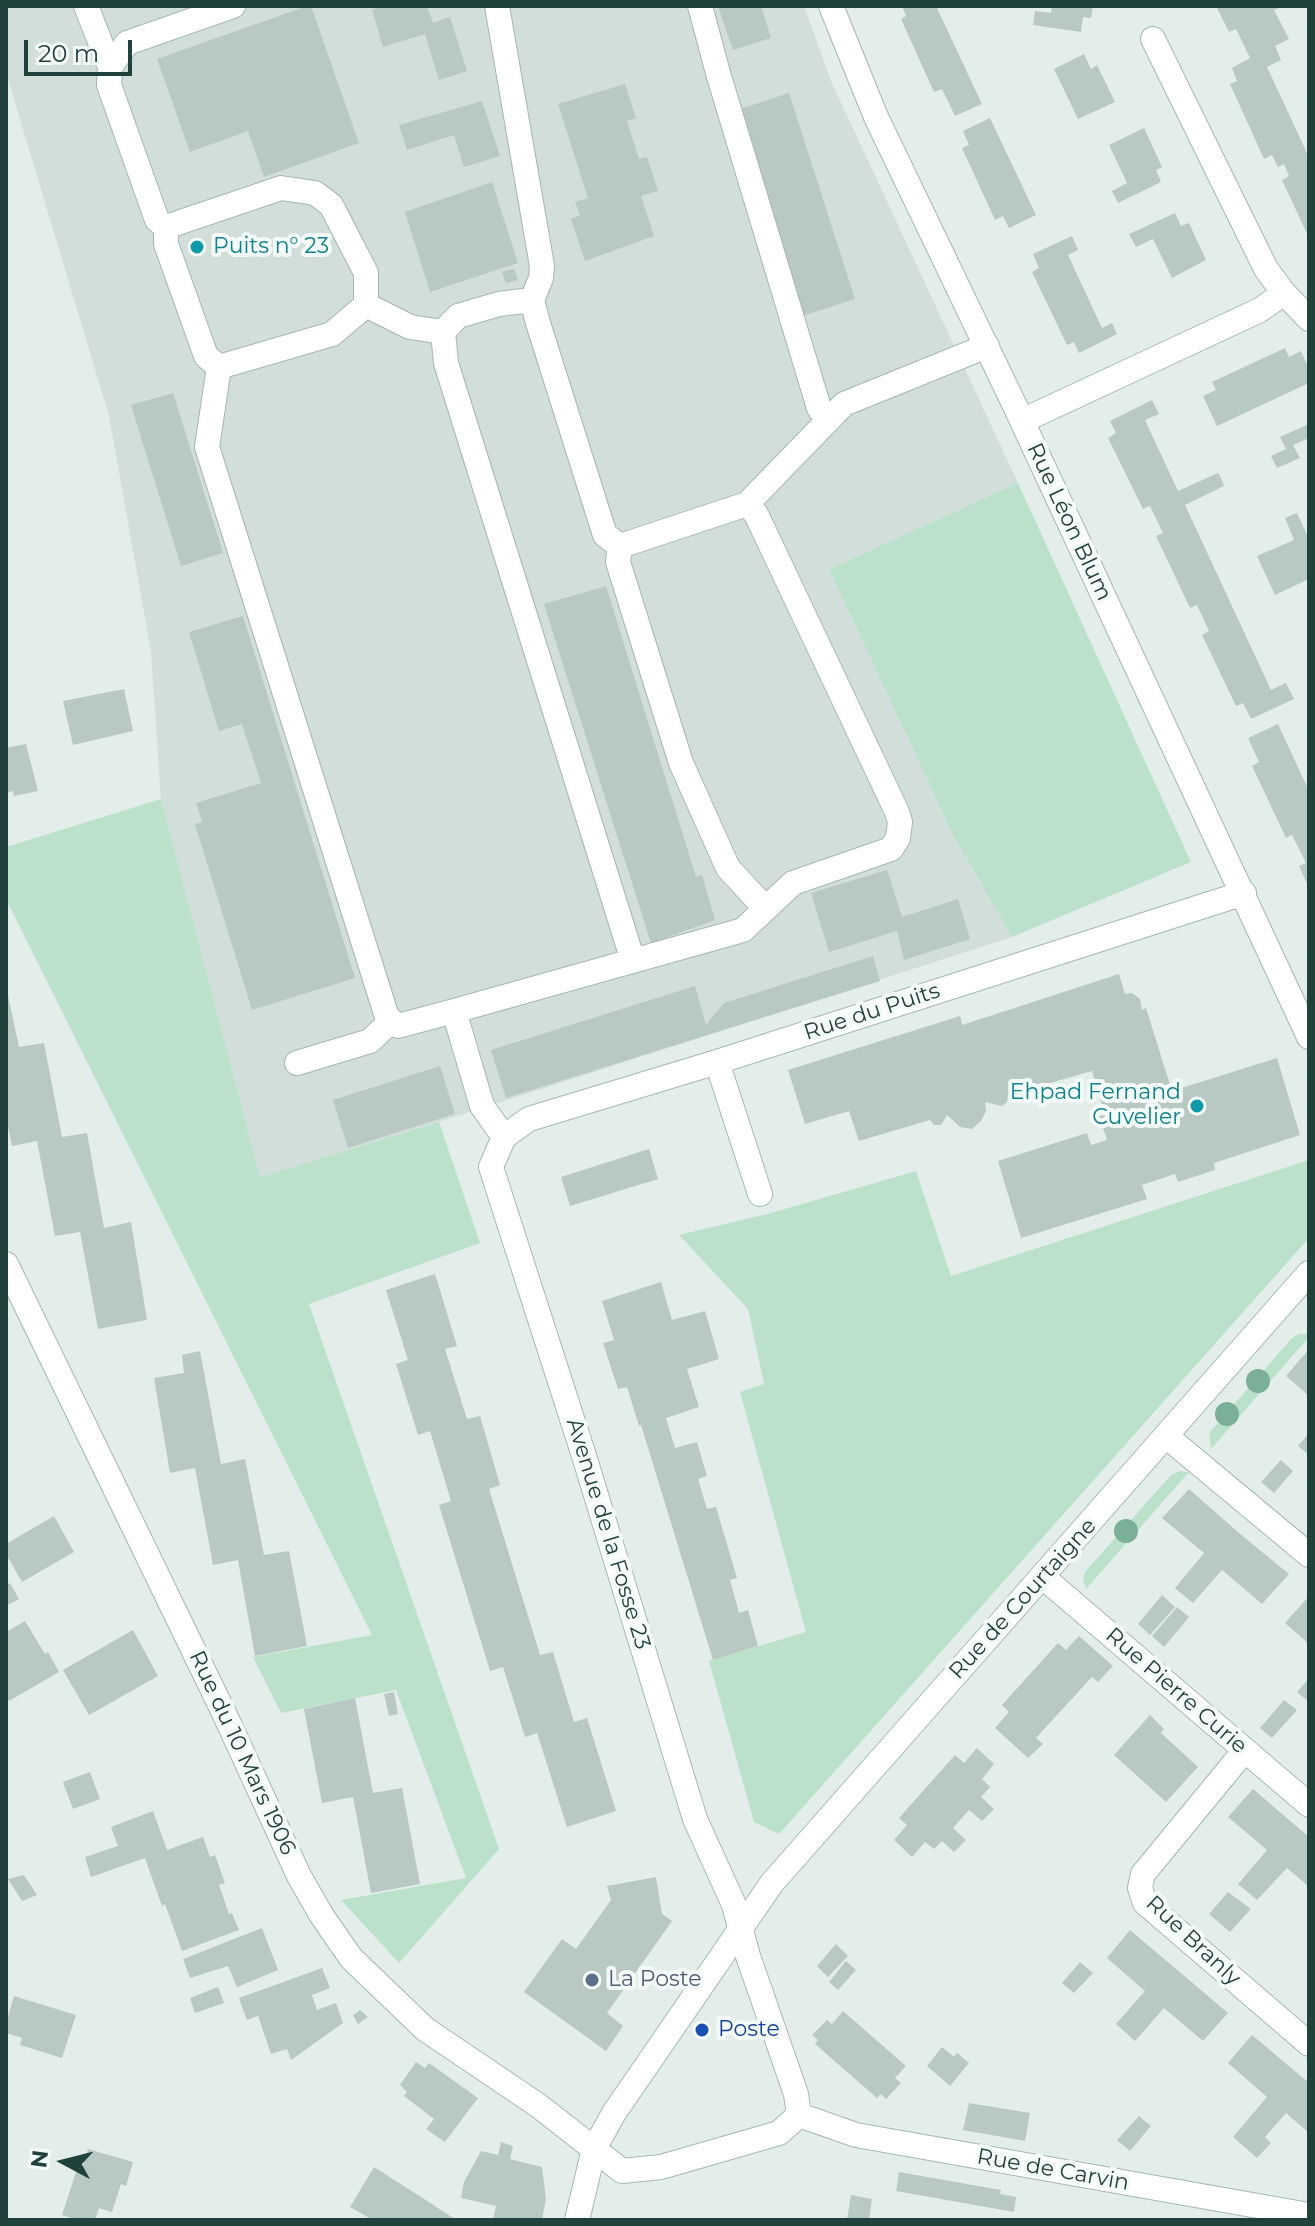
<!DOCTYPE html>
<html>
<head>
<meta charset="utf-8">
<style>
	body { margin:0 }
	#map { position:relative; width:1315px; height:2226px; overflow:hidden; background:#e3eeeb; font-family:Montserrat,sans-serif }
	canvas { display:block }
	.frame { position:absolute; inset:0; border:8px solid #21413d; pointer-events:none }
	.north { position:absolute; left:24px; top:2122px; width:80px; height:80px; -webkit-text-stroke:6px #f4faf8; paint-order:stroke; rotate:277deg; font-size:22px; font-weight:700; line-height:32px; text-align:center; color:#21413d }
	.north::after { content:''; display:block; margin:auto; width:28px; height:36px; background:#21413d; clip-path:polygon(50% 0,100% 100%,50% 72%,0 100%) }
	.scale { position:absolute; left:24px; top:40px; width:108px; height:36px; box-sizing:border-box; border:4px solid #21413d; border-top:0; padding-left:10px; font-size:24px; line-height:28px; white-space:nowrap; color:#21413d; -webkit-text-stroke:6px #f4faf8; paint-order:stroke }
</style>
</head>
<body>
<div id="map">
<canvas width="1315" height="2226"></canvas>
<div class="frame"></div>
<div class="north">N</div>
<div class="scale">20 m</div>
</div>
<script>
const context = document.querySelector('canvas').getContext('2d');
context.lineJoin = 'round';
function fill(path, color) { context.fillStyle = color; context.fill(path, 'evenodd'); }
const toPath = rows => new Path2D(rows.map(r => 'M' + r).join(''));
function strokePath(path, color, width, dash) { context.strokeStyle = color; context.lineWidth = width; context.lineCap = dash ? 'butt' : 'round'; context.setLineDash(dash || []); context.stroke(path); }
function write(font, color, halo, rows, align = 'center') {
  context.font = font + ' Montserrat,sans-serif'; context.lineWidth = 8; context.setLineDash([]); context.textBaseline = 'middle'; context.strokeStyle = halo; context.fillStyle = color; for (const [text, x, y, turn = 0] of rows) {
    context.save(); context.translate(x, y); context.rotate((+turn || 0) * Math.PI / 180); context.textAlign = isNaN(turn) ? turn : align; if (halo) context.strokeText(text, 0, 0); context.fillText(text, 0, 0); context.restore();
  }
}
fill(toPath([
	[6,6,804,6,831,81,1018,483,829,569,954,837,1012,937,439,1122,260,1177,161,799,151,652,109,416,6,73]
]), '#d1deda');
fill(toPath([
	[1018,483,1191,862,1012,937,954,837,829,569],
	[161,799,260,1177,439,1122,480,1243,309,1304,499,1849,399,1963,341,1900,466,1878,396,1690,281,1713,253,1657,372,1635,6,899,6,847],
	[1309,1160,1309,1238,779,1834,754,1822,709,1661,806,1632,740,1392,764,1384,748,1309,679,1235,771,1213,916,1171,951,1276],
	[1299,1334,1309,1334,1309,1337,1211,1449,1209,1433,1291,1339],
	[1179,1471,1189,1472,1086,1589,1083,1579,1085,1572,1171,1475]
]), '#bbe1cb');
fill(toPath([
	[307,6,311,6,359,143,264,177,248,131,190,152,157,59],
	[386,6,427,6,433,23,450,17,467,71,439,80,425,34,383,47,372,10],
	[718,6,761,6,771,38,733,50],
	[902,6,936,6,982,104,955,116,942,89,934,92,901,19,906,16],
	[1052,6,1093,6,1091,18,1083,17,1081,32,1033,25,1035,11,1051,13],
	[1216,6,1278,6,1279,8,1274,10,1289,39,1275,46,1281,60,1267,67,1307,153,1309,152,1309,238,1282,180,1289,176,1284,164,1278,167,1272,155,1264,159,1230,84,1237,81,1232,68,1250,58,1236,29,1229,32],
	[1084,54,1091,69,1097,65,1115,102,1078,119,1054,69],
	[625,84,636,118,627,121,639,159,647,157,658,191,641,196,654,236,585,261,571,219,580,215,575,202,588,198,558,104],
	[789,93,855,299,802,316,737,110],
	[482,101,500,156,464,167,454,135,407,150,399,125],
	[990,118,1036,215,1009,228,1003,216,995,220,962,148,969,145,963,131],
	[1144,128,1162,167,1156,170,1161,182,1118,203,1112,191,1127,183,1109,145],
	[492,182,518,263,430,292,405,212],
	[1175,213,1181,226,1189,223,1206,260,1172,278,1153,239,1136,247,1129,234],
	[1072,236,1078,250,1068,255,1102,328,1112,323,1117,334,1079,353,1074,342,1067,345,1032,272,1039,268,1033,254],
	[514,269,518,280,506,283,502,272],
	[1285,348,1289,357,1301,351,1309,369,1309,383,1217,426,1203,396,1216,390,1212,382],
	[173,393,223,553,181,566,131,405],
	[1152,400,1159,414,1145,420,1178,491,1218,473,1221,478,1224,486,1185,505,1271,690,1286,683,1294,699,1251,719,1243,703,1236,706,1202,635,1209,631,1197,605,1190,608,1156,536,1163,533,1150,506,1143,509,1108,438,1116,433,1110,421],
	[1309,424,1309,438,1293,445,1300,458,1277,468,1271,456,1286,449,1280,437],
	[1297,513,1309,539,1309,579,1275,595,1257,556,1294,540,1285,518],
	[606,586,696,877,702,875,715,920,651,943,544,604],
	[243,616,355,978,252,1010,195,824,202,822,196,803,261,783,242,724,219,731,189,632],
	[124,689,133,731,73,745,63,701],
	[1278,724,1309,791,1309,888,1299,866,1306,863,1292,835,1286,838,1252,766,1259,762,1248,738],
	[26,744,38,791,14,796,13,791,6,793,6,748],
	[887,870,902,917,958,899,970,939,904,960,897,931,829,952,811,893],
	[873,956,880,981,506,1098,491,1050,695,986,706,1025,724,1003],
	[1119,974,1125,994,1132,993,1140,999,1142,1010,1146,1008,1172,1091,1277,1058,1300,1135,1214,1163,1215,1170,1178,1182,1175,1174,1142,1185,1147,1199,1021,1238,998,1161,1087,1133,1091,1145,1107,1140,1099,1116,1105,1115,1092,1071,1008,1095,1007,1102,1002,1106,985,1102,986,1111,981,1121,972,1129,960,1127,947,1115,941,1125,934,1125,930,1120,859,1141,849,1111,805,1124,788,1070,960,1016,962,1025],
	[6,986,19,1047,44,1043,62,1137,87,1133,104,1228,131,1222,147,1320,98,1329,80,1232,55,1236,37,1141,12,1146,6,1117],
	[440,1066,455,1114,348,1148,333,1100],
	[649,1149,658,1179,570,1206,561,1177],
	[435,1274,457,1346,445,1349,467,1419,480,1416,500,1485,489,1489,540,1655,553,1652,574,1722,587,1718,616,1811,567,1827,537,1733,525,1737,503,1667,490,1671,439,1505,451,1501,430,1431,418,1435,396,1364,408,1360,386,1290],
	[661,1282,672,1320,705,1311,719,1359,687,1369,699,1407,666,1418,675,1448,697,1442,707,1476,698,1479,707,1509,716,1507,737,1578,730,1580,739,1613,748,1610,758,1646,713,1660,641,1425,639,1426,627,1387,618,1389,603,1343,614,1340,602,1301],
	[1309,1349,1309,1396,1286,1376],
	[200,1351,221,1464,245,1459,264,1555,289,1551,307,1646,255,1656,238,1560,213,1565,195,1468,170,1473,154,1378,184,1373,182,1355],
	[1309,1433,1309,1455,1298,1446],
	[1281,1460,1293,1471,1274,1493,1261,1482],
	[1189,1489,1239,1533,1289,1574,1262,1604,1222,1570,1193,1603,1175,1588,1204,1553,1162,1518],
	[54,1516,74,1552,22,1582,6,1554,6,1544],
	[10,1583,19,1599,6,1606,6,1585],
	[1162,1595,1175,1607,1150,1635,1138,1624],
	[1309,1596,1309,1644,1285,1623],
	[1177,1607,1189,1617,1164,1647,1152,1636],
	[25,1621,45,1654,48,1652,59,1672,9,1701,6,1695,6,1632],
	[133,1630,158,1676,89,1715,63,1670],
	[1079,1636,1113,1666,1098,1682,1092,1677,1036,1738,1043,1744,1028,1758,995,1728,1009,1712,1002,1705,1058,1643,1066,1650],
	[1309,1678,1309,1702,1297,1692],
	[394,1692,398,1714,389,1716,384,1694],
	[355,1698,373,1793,402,1788,420,1884,371,1893,353,1797,322,1803,304,1709],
	[1284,1700,1297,1710,1272,1738,1260,1728],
	[1150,1715,1164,1729,1161,1733,1198,1767,1166,1802,1114,1755],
	[977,1748,994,1764,982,1779,990,1787,981,1797,994,1809,982,1821,969,1810,962,1818,953,1828,966,1840,954,1852,942,1841,934,1849,925,1842,912,1857,894,1840,907,1825,899,1818,955,1755,964,1763],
	[90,1772,100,1799,73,1809,63,1782],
	[1253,1789,1309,1837,1309,1887,1287,1868,1257,1900,1238,1884,1267,1850,1228,1817],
	[153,1811,167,1850,203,1837,210,1857,215,1855,225,1883,219,1885,229,1914,232,1913,239,1930,182,1951,165,1904,162,1906,145,1858,91,1877,85,1857,118,1846,111,1827],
	[24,1875,37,1895,22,1901,8,1879],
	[656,1877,662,1914,672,1921,607,2013,623,2026,606,2051,524,1992,562,1939,576,1949,611,1900,607,1886],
	[1228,1892,1251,1909,1230,1932,1209,1914],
	[262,1928,278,1970,237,1987,228,1966,190,1978,183,1959],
	[1130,1930,1228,2013,1203,2041,1164,2008,1135,2041,1116,2024,1145,1991,1107,1958],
	[836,1944,848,1956,828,1977,817,1966],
	[846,1961,856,1970,838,1990,829,1982],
	[1080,1962,1093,1973,1074,1993,1062,1983],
	[322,1968,330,1988,312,1995,317,2010,336,2003,343,2023,291,2060,287,2049,271,2054,258,2016,247,2020,239,1998],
	[218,1987,224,2003,195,2013,190,1998],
	[14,1996,76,2015,62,2058,20,2045,22,2038,6,2033,6,2023],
	[360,2010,368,2017,358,2024,353,2015],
	[843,2011,906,2066,895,2078,901,2083,886,2099,881,2094,877,2098,815,2044,818,2040,812,2035,827,2020,832,2024],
	[1252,2035,1309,2083,1309,2133,1286,2113,1265,2137,1271,2143,1257,2158,1233,2137,1267,2097,1228,2063],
	[942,2047,954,2057,957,2053,969,2063,950,2086,927,2066],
	[416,2062,425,2068,429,2063,478,2098,445,2142,426,2129,434,2119,404,2096,407,2092,400,2085],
	[969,2103,1030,2113,1025,2141,963,2130],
	[1139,2116,1151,2126,1130,2151,1117,2140],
	[501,2142,513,2146,510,2159,542,2167,546,2199,542,2220,493,2220,496,2206,461,2198,464,2182,481,2151,498,2155],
	[88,2149,133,2162,126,2186,121,2184,112,2212,99,2208,95,2220,77,2220,62,2215,76,2172,81,2173],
	[374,2167,432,2204,456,2220,373,2220,350,2207],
	[899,2172,1001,2190,1000,2194,1016,2197,1014,2212,896,2191],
	[851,2195,872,2199,869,2220,847,2220]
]), '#b8c9c4');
const minor = toPath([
	[86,6,110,67],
	[233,6,127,43,110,67,109,85,157,220,166,227,166,244,206,356,219,367,207,447,387,1017,398,1026,454,1011],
	[497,6,542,266,541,278,532,300,538,323,605,535,620,546,618,562,681,763,728,868,765,908],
	[700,6,718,73,819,408,827,419],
	[831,6,876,117,1015,406,1309,1037],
	[1153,39,1266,269,1284,293],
	[166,227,281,188,315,193,331,205,366,273,366,305,332,334,219,367],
	[532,300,499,304,458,316,443,332,446,363,633,961],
	[366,305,410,327,443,332],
	[1022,421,1260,310,1284,293,1309,319],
	[620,546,747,504,844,404,987,346],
	[717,1062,760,1194],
	[297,1063,370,1041,391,1021],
	[504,1137,491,1167,585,1459,695,1819,734,1905,748,1956,796,2094,799,2115],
	[504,1137,482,1106,454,1011,743,930,793,883,891,849,898,838,900,822,897,812,756,514,747,504],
	[504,1137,529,1119,717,1062,1244,893],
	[6,1264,224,1713,299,1876,322,1916,351,1958,425,2029,539,2106,622,2171,661,2167,779,2133,799,2115],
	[1166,1436,1309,1555],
	[1043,1577,1309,1805],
	[1245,1750,1143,1874,1140,1888,1145,1903,1309,2044],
	[799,2115,856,2135,1309,2215],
	[577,2220,594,2149,614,2113,772,1883,1309,1273]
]);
strokePath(minor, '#a5b7b3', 26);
strokePath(minor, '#fff', 24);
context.fillStyle = '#7caf98';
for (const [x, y] of [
	[1258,1381],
	[1227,1414],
	[1126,1531]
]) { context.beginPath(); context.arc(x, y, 12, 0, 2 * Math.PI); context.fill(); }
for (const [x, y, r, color] of [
	[197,247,8,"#0f9aa8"],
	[1197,1106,8,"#0f9aa8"],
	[592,1980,8,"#5c6f8a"],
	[702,2030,8,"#1a4fb4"]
]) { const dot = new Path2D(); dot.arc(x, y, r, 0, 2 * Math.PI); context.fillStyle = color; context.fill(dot); strokePath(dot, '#f4faf8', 3); }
write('22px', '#0d838f', '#f4faf8', [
	["Puits n° 23",213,247],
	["Ehpad Fernand",1181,1093,"right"],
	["Cuvelier",1181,1118,"right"]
], 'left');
write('22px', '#21413d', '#f4faf8', [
	["Rue Léon Blum",1069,522,65],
	["Rue du Puits",872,1012,-18],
	["Avenue de la Fosse 23",608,1534,73],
	["Rue de Courtaigne",1023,1599,-48],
	["Rue Pierre Curie",1176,1691,41],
	["Rue du 10 Mars 1906",242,1753,65],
	["Rue Branly",1193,1941,43],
	["Rue de Carvin",1053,2170,10]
]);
write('22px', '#4e5e75', '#f4faf8', [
	["La Poste",608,1980]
], 'left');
write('22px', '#164399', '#f4faf8', [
	["Poste",718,2030]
], 'left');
</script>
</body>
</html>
